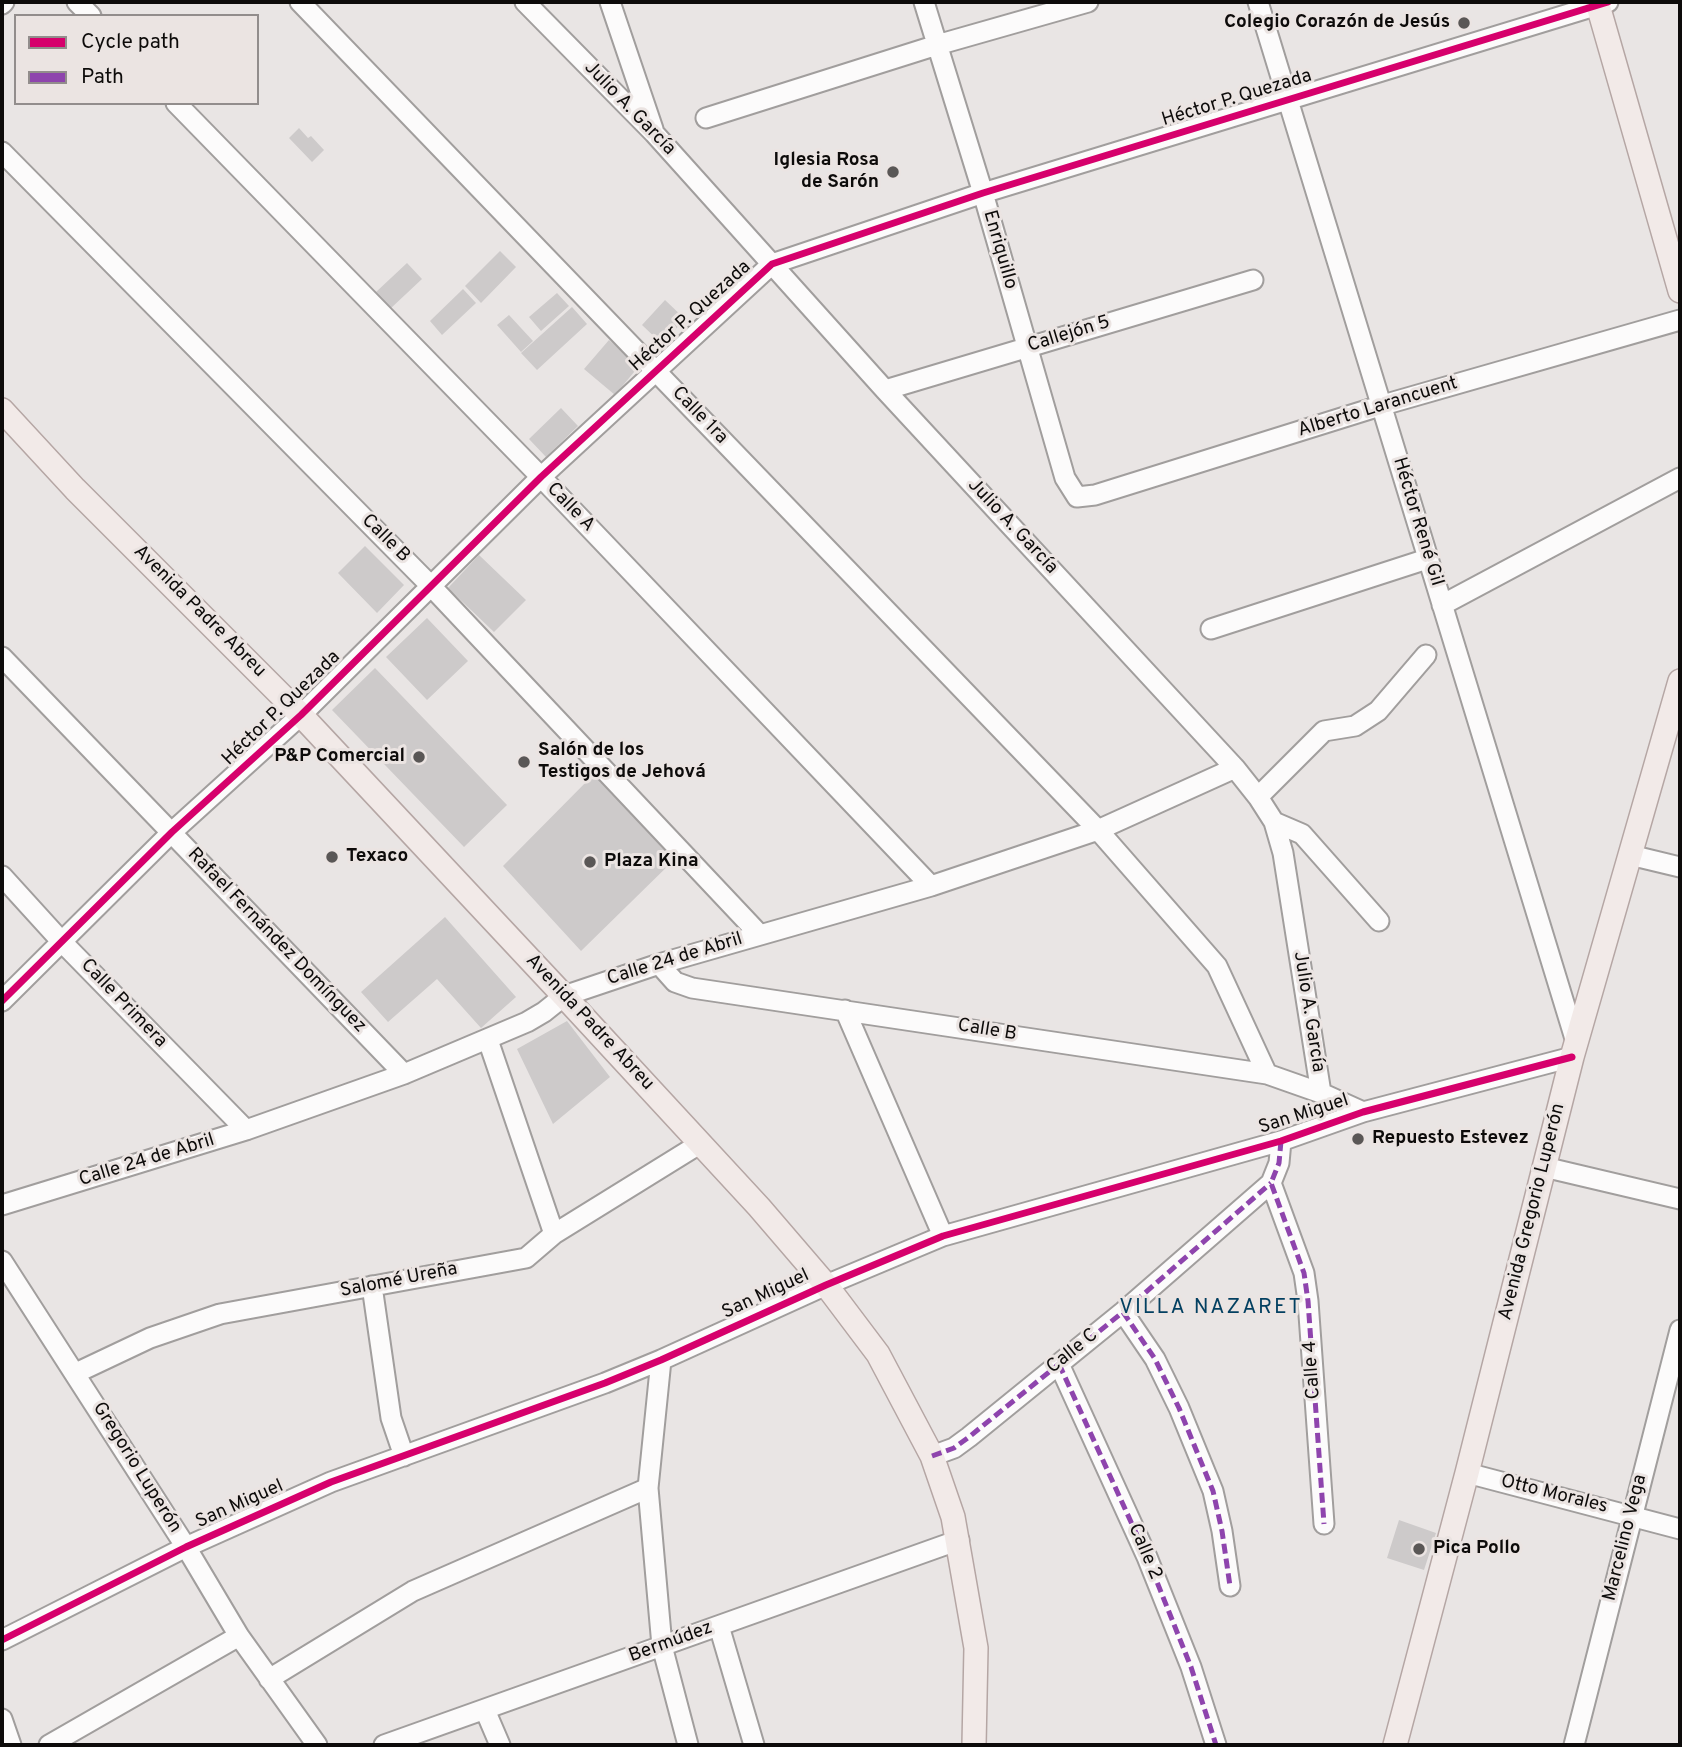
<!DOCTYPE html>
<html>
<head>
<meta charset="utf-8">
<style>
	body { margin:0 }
	#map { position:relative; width:1682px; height:1747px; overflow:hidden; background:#e9e5e4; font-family:Overpass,sans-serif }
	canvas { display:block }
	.frame { position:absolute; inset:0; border:4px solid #0d0b0a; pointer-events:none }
	.legend { position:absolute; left:14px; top:14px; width:245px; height:91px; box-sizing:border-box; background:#ebe4e2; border:2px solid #928d8c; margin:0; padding:9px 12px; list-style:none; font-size:21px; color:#0d0b0a }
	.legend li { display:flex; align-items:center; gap:14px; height:35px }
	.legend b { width:35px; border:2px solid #928d8c }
</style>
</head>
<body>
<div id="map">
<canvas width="1682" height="1747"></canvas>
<div class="frame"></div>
<ul class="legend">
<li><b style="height:9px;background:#d6006c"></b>Cycle path</li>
<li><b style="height:9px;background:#8e44ad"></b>Path</li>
</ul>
</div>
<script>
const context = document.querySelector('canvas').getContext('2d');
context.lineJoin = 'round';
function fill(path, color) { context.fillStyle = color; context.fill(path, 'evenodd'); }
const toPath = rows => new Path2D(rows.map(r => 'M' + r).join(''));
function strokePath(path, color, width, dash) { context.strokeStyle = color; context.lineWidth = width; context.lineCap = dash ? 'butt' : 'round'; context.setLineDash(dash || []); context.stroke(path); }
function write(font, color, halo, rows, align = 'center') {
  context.font = font + ' Overpass,sans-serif'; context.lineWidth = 6; context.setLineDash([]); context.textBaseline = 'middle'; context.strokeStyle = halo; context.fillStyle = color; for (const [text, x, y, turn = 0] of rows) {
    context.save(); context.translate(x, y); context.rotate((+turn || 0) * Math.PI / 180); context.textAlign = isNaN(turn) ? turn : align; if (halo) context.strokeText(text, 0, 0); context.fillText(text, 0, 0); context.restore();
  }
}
fill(toPath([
	[299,128,308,138,311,136,324,150,312,162,289,138],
	[500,251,516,267,481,303,465,286],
	[407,263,422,279,390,309,376,292],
	[463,289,476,303,442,335,430,321],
	[557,293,569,306,541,331,529,317],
	[665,300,685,319,662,344,642,325],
	[572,307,587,324,537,370,521,353],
	[509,315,533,341,521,352,497,325],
	[609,340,639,366,615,395,584,369],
	[561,408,578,426,546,457,529,439],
	[365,546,404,585,377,613,338,573],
	[479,555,526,600,494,632,448,588],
	[427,618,468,661,427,700,386,657],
	[375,668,507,805,464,847,332,710],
	[594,774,676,858,581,951,503,866],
	[445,917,516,997,481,1028,437,979,388,1022,361,992],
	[567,1021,610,1077,553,1124,517,1049],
	[1399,1520,1436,1533,1424,1570,1387,1558]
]), '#cdcaca');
const minor = toPath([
	[77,2,91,16],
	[300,2,1098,830,1217,966,1267,1074],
	[525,2,654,133,885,390,1235,768,1258,797,1274,822,1283,853,1321,1093,1363,1112],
	[610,2,653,129],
	[924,2,983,193,1065,478,1077,497,1095,495,1383,405,1680,320],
	[1258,2,1576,1042],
	[2,4,4,2],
	[176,103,541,477,931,886],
	[706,118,937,45,1088,2],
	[2,152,430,585,759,934],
	[885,390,1253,280],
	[1442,605,1680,478],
	[1211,629,1427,559],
	[2,657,404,1074],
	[1258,797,1324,731,1355,726,1378,711,1426,655],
	[1274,822,1302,834,1379,921],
	[1630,855,1680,867],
	[2,876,62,942,246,1130],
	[659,964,675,982,692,988,1267,1074,1321,1093],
	[2,1001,172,832,301,715,541,477,772,264,983,193,1608,2],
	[845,1010,943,1236],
	[488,1040,554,1234],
	[1281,1141,1279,1163,1271,1183,1304,1273,1308,1301,1324,1524],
	[1544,1167,1680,1199],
	[2,1205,246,1130,404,1074,527,1022,544,1012,564,996,659,964,931,886,1098,830,1235,768],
	[2,1261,186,1547,239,1636,317,1745],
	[372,1286,391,1418,404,1456],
	[1123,1312,1155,1359,1179,1408,1213,1491,1222,1531,1230,1586],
	[661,1360,648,1488,662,1646,688,1745],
	[1059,1364,1147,1557,1191,1667,1216,1745],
	[76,1373,150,1338,220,1314,526,1258,554,1234,701,1143],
	[932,1456,954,1448,969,1437,1123,1312,1271,1183],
	[1467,1473,1680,1529],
	[719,1626,754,1745],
	[2,1640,186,1547,331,1482,605,1383,661,1360,826,1285,943,1236,1281,1141,1363,1112,1572,1057],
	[269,1679,413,1591,648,1488],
	[485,1710,500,1745],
	[2,1719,11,1745],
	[49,1745,239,1636],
	[384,1745,959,1540],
	[1574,1745,1680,1330]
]);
const major = toPath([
	[1597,2,1680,291],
	[2,410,75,489,301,715,564,996,759,1207,826,1285,878,1354,932,1456,953,1517,976,1648,974,1745],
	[1395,1745,1467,1473,1572,1057,1680,681]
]);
strokePath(minor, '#a19e9d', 23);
strokePath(major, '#b5a6a4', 26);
strokePath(minor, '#fcfbfb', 19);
strokePath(major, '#f2eae8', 23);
strokePath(toPath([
	[1281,1141,1279,1163,1271,1183,1304,1273,1308,1301,1324,1524],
	[1123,1312,1155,1359,1179,1408,1213,1491,1222,1531,1230,1586],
	[1059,1364,1147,1557,1191,1667,1216,1745],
	[932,1456,954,1448,969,1437,1123,1312,1271,1183]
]), '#8e44ad', 5, [10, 5]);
strokePath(toPath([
	[2,1001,172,832,301,715,541,477,772,264,983,193,1608,2],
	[2,1640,186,1547,331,1482,605,1383,661,1360,826,1285,943,1236,1281,1141,1363,1112,1572,1057]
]), '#d6006c', 7);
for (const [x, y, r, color] of [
	[1464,23,7,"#5a5756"],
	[893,172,7,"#5a5756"],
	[419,757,7,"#5a5756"],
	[524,762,7,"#5a5756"],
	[332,857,7,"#5a5756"],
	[590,862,7,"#5a5756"],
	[1358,1139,7,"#5a5756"],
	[1419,1549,7,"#5a5756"]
]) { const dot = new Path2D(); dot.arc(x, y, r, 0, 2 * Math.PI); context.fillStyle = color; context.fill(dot); strokePath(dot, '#ebe4e2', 2.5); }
write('bold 19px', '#0d0b0a', '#ebe4e2', [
	["Colegio Corazón de Jesús",1450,23,"right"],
	["Iglesia Rosa",879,161,"right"],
	["de Sarón",879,183,"right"],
	["Salón de los",538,751],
	["Testigos de Jehová",538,773],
	["P&P Comercial",405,757,"right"],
	["Texaco",346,857],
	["Plaza Kina",604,862],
	["Repuesto Estevez",1372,1139],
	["Pica Pollo",1433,1549]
], 'left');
write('19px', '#0d0b0a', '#ebe4e2', [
	["Héctor P. Quezada",1237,99,-17],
	["Julio A. García",629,109,46],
	["Enriquillo",999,250,74],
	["Héctor P. Quezada",691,317,-42],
	["Callejón 5",1069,335,-17],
	["Alberto Larancuent",1378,408,-17],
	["Calle 1ra",699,416,46],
	["Calle A",570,508,46],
	["Héctor René Gil",1417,522,73],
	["Julio A. García",1012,527,47],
	["Calle B",385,539,45],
	["Avenida Padre Abreu",199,612,45],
	["Héctor P. Quezada",282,709,-44],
	["Rafael Fernández Domínguez",276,941,46],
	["Calle 24 de Abril",675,960,-17],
	["Calle Primera",123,1004,46],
	["Julio A. García",1308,1012,81],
	["Avenida Padre Abreu",589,1023,47],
	["Calle B",987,1031,9],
	["San Miguel",1304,1115,-18],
	["Calle 24 de Abril",147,1161,-17],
	["Avenida Gregorio Luperón",1533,1212,-76],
	["Salomé Ureña",399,1281,-11],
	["San Miguel",766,1295,-25],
	["Calle C",1073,1352,-39],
	["Calle 4",1313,1370,-94],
	["Gregorio Luperón",136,1468,58],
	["Otto Morales",1554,1495,14],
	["San Miguel",240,1505,-24],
	["Marcelino Vega",1626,1538,-76],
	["Calle 2",1144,1552,67],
	["Bermúdez",671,1643,-20]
]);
context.letterSpacing = '2px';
write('21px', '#034061', '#ebe4e2', [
	["VILLA NAZARET",1211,1309]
]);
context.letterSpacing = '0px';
</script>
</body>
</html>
